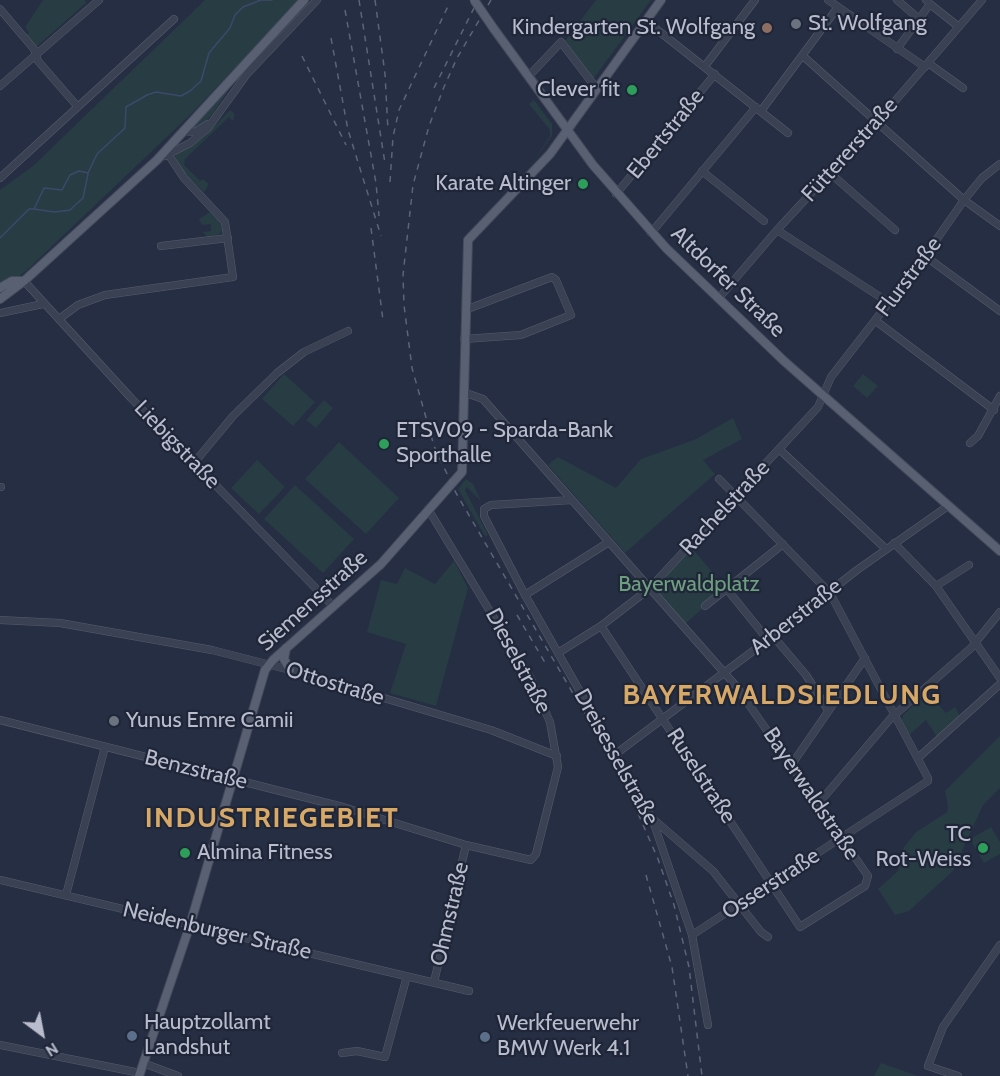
<!DOCTYPE html>
<html>
<head>
<meta charset="utf-8">
<style>
	body { margin:0 }
	#map { position:relative; width:1000px; height:1076px; overflow:hidden; background:#262e43; font-family:Cabin,sans-serif }
	canvas { display:block }
	.north { position:absolute; left:12px; top:1004px; width:60px; height:60px; -webkit-text-stroke:4px #1f2638; paint-order:stroke; rotate:148deg; font-size:16px; font-weight:700; line-height:24px; text-align:center; color:#b8bccc }
	.north::after { content:''; display:block; margin:auto; width:21px; height:27px; background:#b8bccc; clip-path:polygon(50% 0,100% 100%,50% 72%,0 100%) }
</style>
</head>
<body>
<div id="map">
<canvas width="1000" height="1076"></canvas>
<div class="north">N</div>
</div>
<script>
const context = document.querySelector('canvas').getContext('2d');
context.lineJoin = 'round';
function fill(path, color) { context.fillStyle = color; context.fill(path, 'evenodd'); }
const toPath = rows => new Path2D(rows.map(r => 'M' + r).join(''));
function strokePath(path, color, width, dash) { context.strokeStyle = color; context.lineWidth = width; context.lineCap = dash ? 'butt' : 'round'; context.setLineDash(dash || []); context.stroke(path); }
function write(font, color, halo, rows, align = 'center') {
  context.font = font + ' Cabin,sans-serif'; context.lineWidth = 4.5; context.setLineDash([]); context.textBaseline = 'middle'; context.strokeStyle = halo; context.fillStyle = color; for (const [text, x, y, turn = 0] of rows) {
    context.save(); context.translate(x, y); context.rotate((+turn || 0) * Math.PI / 180); context.textAlign = isNaN(turn) ? turn : align; if (halo) context.strokeText(text, 0, 0); context.fillText(text, 0, 0); context.restore();
  }
}
fill(toPath([
	[43,0,85,0,86,3,35,48,25,36,29,33,25,27],
	[205,0,299,0,193,112,27,270,0,291,0,190,33,166],
	[308,0,312,0,230,88,212,115,203,124,190,130],
	[596,0,651,0,594,78,591,78,565,41],
	[534,100,552,124,552,136,531,165,550,136,550,130,529,104],
	[230,110,235,114,233,121,229,117,185,159,184,165,200,181,203,179,209,184,204,192,182,170,175,160,176,154,203,138],
	[210,212,221,224,222,230,220,234,207,237,203,232,211,231,211,224,202,225,199,219],
	[284,374,315,402,293,426,262,399],
	[863,374,878,386,867,398,853,386],
	[324,400,333,408,316,428,306,420],
	[733,418,742,439,703,460,715,474,625,553,548,465,558,457,616,488,641,459,694,440],
	[339,442,399,498,366,534,305,479],
	[257,460,285,487,259,514,231,488],
	[466,479,473,484,481,501,467,487,465,490,488,535,485,536,458,489],
	[295,485,354,539,323,573,264,519],
	[690,546,726,588,685,624,649,589],
	[454,561,468,588,436,706,390,693,406,644,367,632,381,580,397,584,405,568,435,584],
	[927,693,946,713,955,707,960,716,937,737,926,720,909,735,902,720,903,715],
	[1000,736,1000,788,983,805,953,871,909,911,895,915,878,889,898,871,904,847,916,832,947,812,948,806,945,791],
	[991,827,1000,842,1000,854,984,863,970,839],
	[881,1063,918,1076,874,1076]
]), '#283c44');
strokePath(toPath([
	[34,209,54,212,70,210,83,198,88,174],
	[0,238,29,209,34,209,44,188,62,190,70,175,79,171,88,173,97,154,125,128,126,107,147,95,156,92,181,96,190,91,201,81,209,53,230,28,235,15,243,7,261,0,272,0]
]), '#3b496b', 1.5);
const minor = toPath([
	[828,0,925,67],
	[897,0,918,18],
	[930,4,959,27],
	[0,9,34,49,38,61,78,107],
	[646,21,788,133],
	[897,49,930,4,926,0],
	[803,56,964,200,1000,226],
	[928,63,963,88],
	[705,66,755,0],
	[528,77,561,42,597,89],
	[0,86,99,0],
	[761,111,838,7],
	[184,131,195,132,208,124],
	[165,156,190,143,208,128,247,74,317,0],
	[702,171,764,221],
	[830,173,895,230],
	[0,178,174,19],
	[616,194,715,74],
	[777,230,888,302],
	[651,233,756,107],
	[161,246,228,238],
	[925,256,1000,311],
	[24,281,131,398,333,606],
	[718,299,777,230,877,122,982,0],
	[0,313,43,304],
	[59,319,78,305,105,295,233,277,225,222,184,178,168,154],
	[876,321,994,410],
	[464,339,521,335,571,315,556,280,552,277,465,310],
	[463,392,483,399,736,686,868,876,865,886,800,927,601,626],
	[970,443,978,436,1000,396],
	[779,449,886,549],
	[194,463,233,416,277,373,304,352,348,331],
	[0,487,1,487],
	[572,500,491,505,484,509,484,516,525,595,652,818,692,935,708,1025],
	[894,543,936,586,1000,678],
	[936,586,969,565],
	[726,588,768,640],
	[525,595,609,542],
	[705,606,783,544],
	[0,620,60,623,212,650,290,670,491,730,557,756],
	[773,636,806,675,828,710],
	[558,653,601,626,649,589,818,407,831,377,925,256,964,200,982,178,1000,164],
	[0,720,343,807,466,845,531,860,536,854,558,767,550,722,531,679,428,509],
	[617,753,773,636,857,570,948,506],
	[919,757,1000,684],
	[792,764,865,658],
	[818,804,891,718,971,648,1000,612],
	[653,819,713,871,761,932,768,937],
	[0,880,469,991],
	[66,895,105,747],
	[692,935,928,781,928,778,830,593,719,479],
	[434,982,466,845],
	[0,1045,140,1073],
	[342,1053,357,1051,385,1057,407,976],
	[143,1063,178,1076],
	[958,1076,928,1066,943,1027,1000,945]
]);
const major = toPath([
	[494,29,593,165,666,248,784,361,1000,551],
	[0,288,12,281,24,281],
	[0,299,24,281,157,160,304,0],
	[286,648,284,659,290,670],
	[139,1076,190,925,265,670,273,660,381,564,462,472,468,240,550,154,661,0]
]);
strokePath(minor, '#565c6d', 8);
strokePath(major, '#444a5c', 10);
strokePath(minor, '#3a4152', 7);
strokePath(major, '#596072', 8);
strokePath(toPath([
	[359,0,385,163],
	[375,0,385,74,388,131],
	[491,0,457,58,444,87,429,126,413,185,403,275,404,305,412,368,434,446,456,493,623,779,658,859,674,905,689,967,702,1076],
	[345,10,376,183,379,216],
	[331,38,348,130,381,236],
	[302,56,346,145],
	[434,88,478,0],
	[390,182,393,137,399,110,449,4],
	[371,228,383,320],
	[517,615,547,666],
	[646,875,672,967,688,1076]
]), '#5c6479', 1.5, [6, 6]);
const majorBridge = toPath([
	[474,0,494,29]
]);
strokePath(majorBridge, '#444a5c', 10, []);
strokePath(majorBridge, '#596072', 8);
for (const [x, y, r, color] of [
	[796,24,6,"#6b7280"],
	[767,28,6,"#8d6e63"],
	[632,90,6,"#2e9e5b"],
	[583,184,6,"#2e9e5b"],
	[384,444,6,"#2e9e5b"],
	[114,721,6,"#6b7280"],
	[983,848,6,"#2e9e5b"],
	[185,853,6,"#2e9e5b"],
	[132,1036,6,"#5c6f8a"],
	[485,1037,6,"#5c6f8a"]
]) { const dot = new Path2D(); dot.arc(x, y, r, 0, 2 * Math.PI); context.fillStyle = color; context.fill(dot); strokePath(dot, '#1f2638', 2); }
write('22px', '#b8bccc', '#1f2638', [
	["St. Wolfgang",808,24],
	["Kindergarten St. Wolfgang",755,28,"right"],
	["Clever fit",620,90,"right"],
	["Karate Altinger",571,184,"right"],
	["ETSV09 - Sparda-Bank",396,431],
	["Sporthalle",396,456],
	["Yunus Emre Camii",126,721],
	["TC",971,835,"right"],
	["Rot-Weiss",971,860,"right"],
	["Almina Fitness",197,853],
	["Hauptzollamt",144,1023],
	["Landshut",144,1048],
	["Werkfeuerwehr",497,1024],
	["BMW Werk 4.1",497,1049]
], 'left');
write('22px', '#b8bccc', '#1f2638', [
	["Ebertstraße",666,134,-51],
	["Füttererstraße",850,150,-48],
	["Flurstraße",909,277,-53],
	["Altdorfer Straße",728,282,44],
	["Liebigstraße",177,445,46],
	["Rachelstraße",725,508,-47],
	["Siemensstraße",313,601,-42],
	["Arberstraße",796,617,-38],
	["Dieselstraße",518,661,62],
	["Ottostraße",335,684,17],
	["Dreisesselstraße",616,757,61],
	["Benzstraße",196,770,14],
	["Ruselstraße",701,776,57],
	["Bayerwaldstraße",811,794,56],
	["Osserstraße",771,884,-33],
	["Ohmstraße",450,914,-77],
	["Neidenburger Straße",217,931,13]
]);
write('22px', '#6e9d80', '#1f2638', [
	["Bayerwaldplatz",689,585]
]);
context.letterSpacing = '1.5px';
write('bold 28px', '#d8a867', '#1f2638', [
	["BAYERWALDSIEDLUNG",782,696],
	["INDUSTRIEGEBIET",272,819]
]);
context.letterSpacing = '0px';
</script>
</body>
</html>
